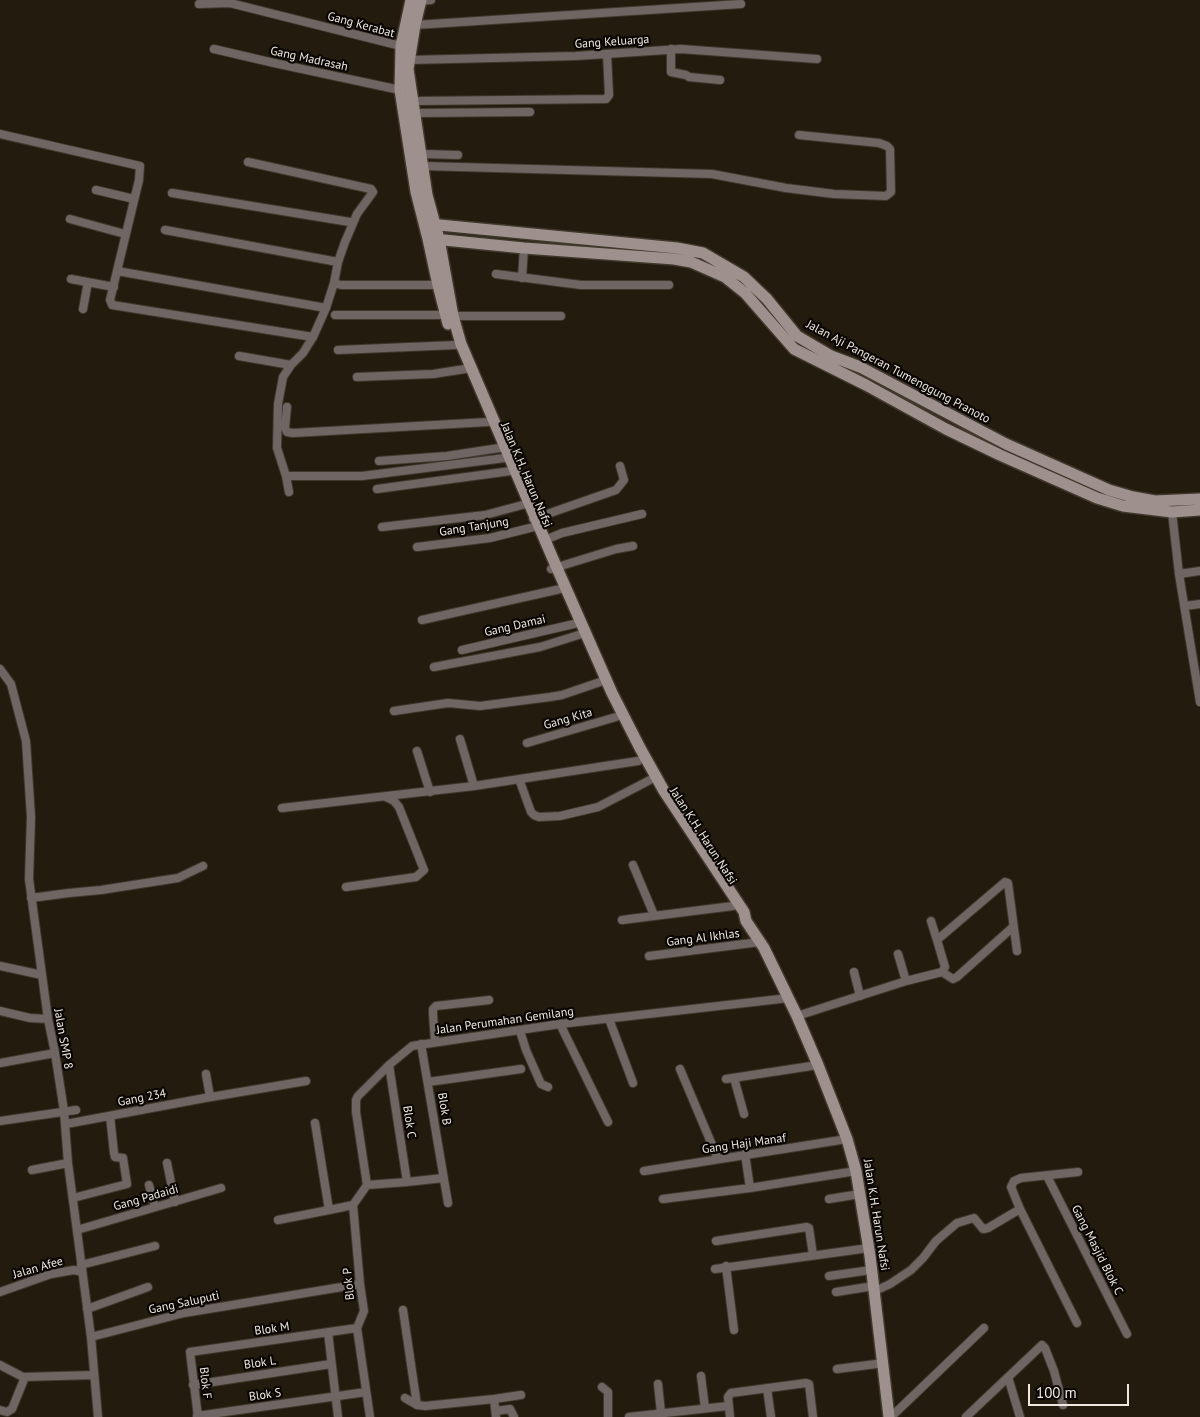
<!DOCTYPE html>
<html>
<head>
<meta charset="utf-8">
<style>
	body { margin:0 }
	#map { position:relative; width:1200px; height:1417px; overflow:hidden; background:#241b0f; font-family:"PT Sans",sans-serif }
	canvas { display:block }
	.scale { position:absolute; left:1028px; top:1384px; width:101px; height:22px; box-sizing:border-box; border:2px solid #efe9e1; border-top:0; padding-left:6px; font-size:15px; line-height:18px; white-space:nowrap; color:#efe9e1; -webkit-text-stroke:4px #0a0603; paint-order:stroke }
</style>
</head>
<body>
<div id="map">
<canvas width="1200" height="1417"></canvas>
<div class="scale">100 m</div>
</div>
<script>
const context = document.querySelector('canvas').getContext('2d');
context.lineJoin = 'round';
const toPath = rows => new Path2D(rows.map(r => 'M' + r).join(''));
function strokePath(path, color, width, dash) { context.strokeStyle = color; context.lineWidth = width; context.lineCap = dash ? 'butt' : 'round'; context.setLineDash(dash || []); context.stroke(path); }
function write(font, color, halo, rows, align = 'center') {
  context.font = font + ' "PT Sans",sans-serif'; context.lineWidth = 4.5; context.setLineDash([]); context.textBaseline = 'middle'; context.strokeStyle = halo; context.fillStyle = color; for (const [text, x, y, turn = 0] of rows) {
    context.save(); context.translate(x, y); context.rotate((+turn || 0) * Math.PI / 180); context.textAlign = isNaN(turn) ? turn : align; if (halo) context.strokeText(text, 0, 0); context.fillText(text, 0, 0); context.restore();
  }
}
const street = toPath([
	[421,1,431,0],
	[199,4,230,3,401,46],
	[415,25,741,4],
	[214,49,274,63,400,90],
	[671,49,671,72,686,75,689,77,720,80],
	[409,60,576,56,681,49,817,59],
	[414,101,606,99,609,95,607,54],
	[416,113,530,112],
	[0,134,140,166,139,180,110,300,112,305,313,337],
	[422,154,458,155],
	[248,162,371,189,373,192,357,214,345,242,338,262,334,283,326,308,313,337,303,353,291,365,283,377,278,404,277,448,286,476,289,492],
	[423,166,712,174,786,188,834,194,886,196,891,192,890,149,887,146,879,143,799,135],
	[96,190,134,199],
	[172,193,350,222,352,224],
	[70,219,125,234],
	[165,230,338,262],
	[117,271,326,308],
	[496,274,581,285,669,285],
	[522,278,524,248],
	[71,279,114,287],
	[334,283,341,285,442,285],
	[83,309,88,282],
	[335,315,445,315],
	[453,316,561,316],
	[338,350,456,345],
	[239,356,291,365],
	[357,377,433,374,465,369],
	[287,407,285,428,287,432,293,433,488,422],
	[379,461,447,456,506,447],
	[286,476,362,476,505,458],
	[377,489,511,471],
	[1172,512,1179,574,1200,702],
	[533,519,616,490,624,480,620,466],
	[382,527,485,515,526,504],
	[545,540,562,533,642,514],
	[417,547,490,538,534,527],
	[551,569,616,549,633,546],
	[1179,574,1200,571],
	[1185,606,1200,604],
	[422,620,565,588],
	[462,650,574,624],
	[434,667,540,647,585,633],
	[0,669,11,684,26,741,31,817,29,879,48,1019,55,1053,64,1111,68,1163,91,1337,98,1417],
	[394,711,448,703,480,706,550,697,562,695,606,680],
	[460,739,474,786],
	[527,743,616,717],
	[417,751,430,792],
	[519,779,531,812,534,815,539,817,560,816,598,807,650,780],
	[282,808,474,786,638,761],
	[633,865,654,915],
	[346,887,416,877,424,870,399,807,394,801,386,797],
	[31,898,69,893,101,890,178,878,203,866],
	[622,920,733,906],
	[931,921,937,940],
	[898,954,906,981],
	[649,956,760,942],
	[0,966,42,975],
	[854,972,860,996],
	[942,972,953,979,957,977,1013,927],
	[0,1011,30,1018,48,1019],
	[797,1016,906,981,942,972,945,967,937,940,1005,882,1008,883,1017,951],
	[609,1019,633,1083],
	[560,1024,608,1122],
	[520,1031,526,1050,541,1084,548,1087],
	[435,1042,433,1014,433,1009,436,1006,489,1000],
	[421,1044,448,1203],
	[0,1063,55,1053],
	[389,1065,407,1182],
	[680,1069,718,1159],
	[206,1074,210,1097],
	[734,1078,744,1114],
	[726,1079,818,1065],
	[428,1082,521,1069],
	[0,1121,76,1110],
	[315,1123,329,1210,353,1205],
	[66,1124,205,1098,306,1081],
	[745,1154,750,1188],
	[167,1163,175,1202],
	[32,1170,68,1163],
	[644,1171,847,1139],
	[1047,1176,1127,1334],
	[149,1185,155,1207],
	[367,1185,407,1182,443,1178],
	[73,1198,127,1184,123,1158,115,1157,114,1153,110,1116],
	[663,1199,750,1188,856,1171],
	[829,1199,860,1194],
	[353,1205,367,1185,356,1112,356,1100,358,1096,389,1065,412,1046,560,1024,789,998],
	[353,1205,360,1284,364,1311,357,1328,370,1417],
	[1020,1209,1077,1323],
	[278,1220,329,1210],
	[77,1230,221,1188],
	[716,1241,807,1227,809,1228,813,1255],
	[81,1265,155,1246],
	[726,1266,734,1330],
	[715,1269,869,1248],
	[829,1276,871,1270],
	[875,1291,890,1284,911,1270,923,1258,936,1241,957,1223,974,1218,983,1229,988,1228,1020,1209,1011,1187,1014,1181,1021,1178,1078,1172],
	[0,1292,51,1274,74,1270,82,1272],
	[836,1292,874,1286],
	[87,1309,148,1287],
	[403,1310,417,1405],
	[328,1332,338,1417],
	[91,1337,184,1313,360,1284],
	[0,1365,23,1377,94,1375],
	[837,1369,884,1363],
	[701,1376,705,1408],
	[1008,1377,1020,1417],
	[658,1384,661,1413],
	[193,1385,331,1364],
	[602,1387,608,1392,608,1417],
	[767,1388,771,1417],
	[405,1398,417,1405,425,1406,494,1399,496,1417],
	[494,1399,521,1395],
	[0,1410,7,1412,12,1409,25,1377],
	[496,1411,510,1409,514,1417],
	[197,1416,366,1392],
	[198,1417,190,1352,357,1328],
	[629,1417,728,1406],
	[730,1417,728,1397,731,1393,806,1383,809,1384,813,1417],
	[891,1417,984,1328],
	[966,1417,1042,1345,1045,1348,1054,1371,1063,1405]
]);
const secondary = toPath([
	[411,0,401,46,400,90,416,192,428,239,438,285,448,324],
	[421,0,415,25,408,69,427,195,439,239,453,316,461,344,553,559,612,693,640,748,664,791,744,912,746,921,764,948,797,1016,818,1065,847,1139,856,1171,870,1256,889,1417],
	[429,224,677,248,703,253,744,277,767,299,797,336,831,356,860,367,1006,444,1109,490,1133,497,1155,501,1200,499],
	[434,239,524,248,674,259,691,262,725,277,745,293,794,349,866,385,946,429,1000,455,1097,498,1123,506,1172,512,1200,510]
]);
strokePath(street, '#40382c', 10);
strokePath(secondary, '#40382c', 14);
strokePath(street, '#6f6664', 8);
strokePath(secondary, '#9e918d', 11);
write('12px', '#efe9e1', '#0a0603', [
	["Gang Kerabat",361,25,15],
	["Gang Keluarga",612,42,-4],
	["Gang Madrasah",309,59,12],
	["Jalan Aji Pangeran Tumenggung Pranoto",898,372,28],
	["Jalan K.H. Harun Nafsi",526,475,67],
	["Gang Tanjung",474,527,-9],
	["Gang Damai",515,626,-13],
	["Gang Kita",568,719,-16],
	["Jalan K.H. Harun Nafsi",703,836,57],
	["Gang Al Ikhlas",703,938,-7],
	["Jalan Perumahan Gemilang",505,1021,-8],
	["Jalan SMP 8",63,1039,80],
	["Gang 234",142,1098,-11],
	["Blok B",444,1109,81],
	["Blok C",409,1122,82],
	["Gang Haji Manaf",744,1144,-8],
	["Gang Padaidi",146,1198,-16],
	["Jalan K.H. Harun Nafsi",876,1215,81],
	["Gang Masjid Blok C",1097,1250,63],
	["Jalan Afee",38,1268,-16],
	["Blok P",349,1284,-96],
	["Gang Saluputi",184,1303,-12],
	["Blok M",272,1329,-8],
	["Blok L",260,1363,-8],
	["Blok F",205,1383,83],
	["Blok S",265,1395,-8]
]);
</script>
</body>
</html>
